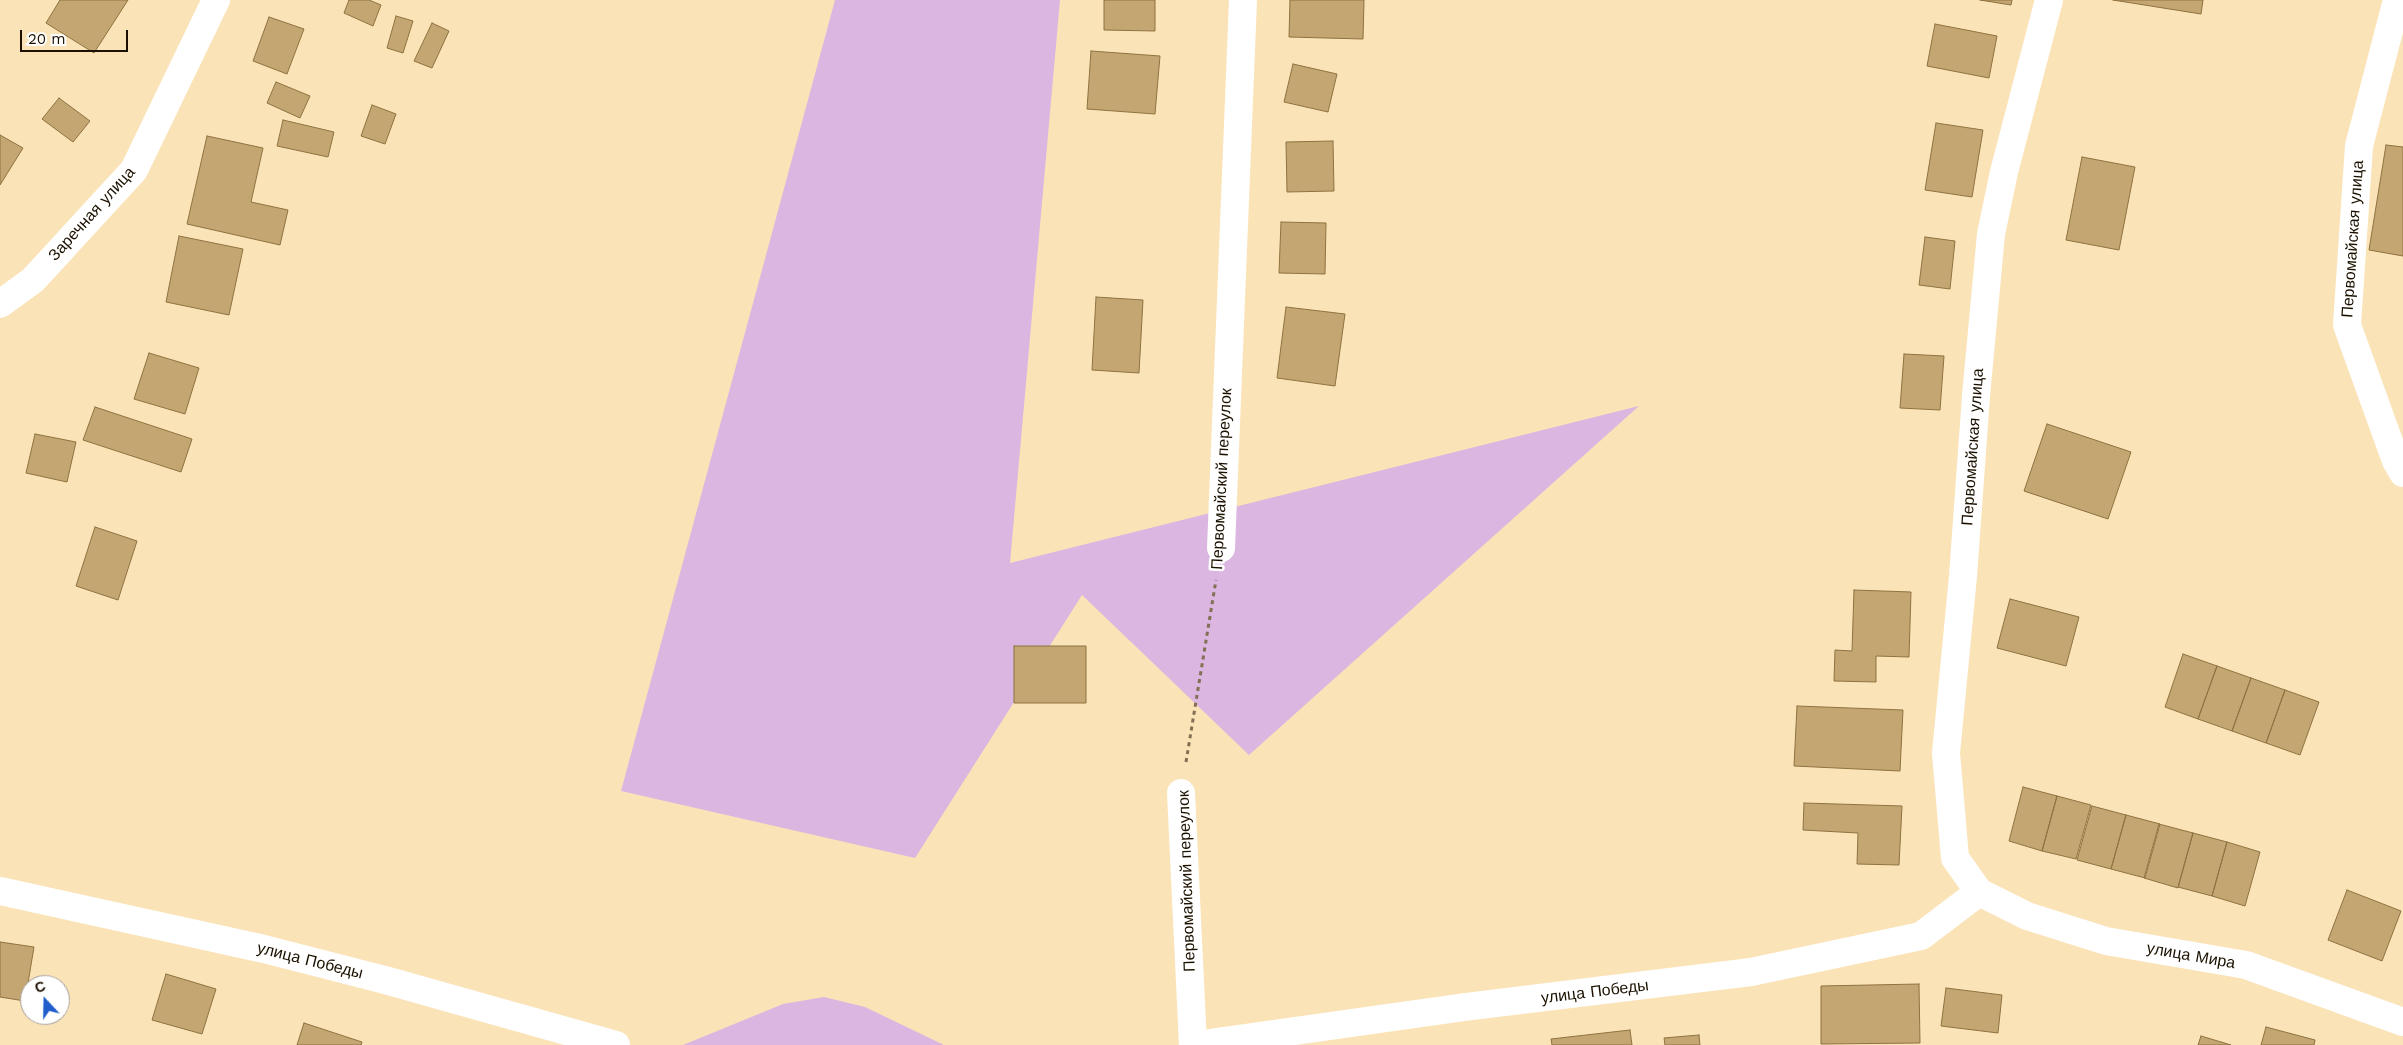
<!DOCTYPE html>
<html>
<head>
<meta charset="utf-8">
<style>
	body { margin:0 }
	#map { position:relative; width:2403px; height:1045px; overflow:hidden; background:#fbe3b8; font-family:"Work Sans",sans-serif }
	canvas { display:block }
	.north { position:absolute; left:20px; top:975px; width:50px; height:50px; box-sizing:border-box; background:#fff; border:1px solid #a4a099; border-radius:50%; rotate:339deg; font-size:14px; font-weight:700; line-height:20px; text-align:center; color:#1c1100 }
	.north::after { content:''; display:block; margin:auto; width:18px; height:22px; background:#215ecb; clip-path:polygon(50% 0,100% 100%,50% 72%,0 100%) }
	.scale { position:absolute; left:20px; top:30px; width:108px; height:22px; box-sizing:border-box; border:2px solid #1c1100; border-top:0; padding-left:6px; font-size:15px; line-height:18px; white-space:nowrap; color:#1c1100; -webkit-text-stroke:4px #fff; paint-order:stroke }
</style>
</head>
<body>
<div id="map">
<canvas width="2403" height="1045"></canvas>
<div class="north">С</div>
<div class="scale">20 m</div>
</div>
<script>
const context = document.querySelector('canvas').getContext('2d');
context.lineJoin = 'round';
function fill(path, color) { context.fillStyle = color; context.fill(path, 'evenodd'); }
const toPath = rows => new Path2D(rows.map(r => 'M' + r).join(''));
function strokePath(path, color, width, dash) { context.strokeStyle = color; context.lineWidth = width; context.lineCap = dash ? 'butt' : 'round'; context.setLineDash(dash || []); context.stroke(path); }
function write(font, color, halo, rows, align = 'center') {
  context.font = font + ' "Work Sans",sans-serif'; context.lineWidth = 5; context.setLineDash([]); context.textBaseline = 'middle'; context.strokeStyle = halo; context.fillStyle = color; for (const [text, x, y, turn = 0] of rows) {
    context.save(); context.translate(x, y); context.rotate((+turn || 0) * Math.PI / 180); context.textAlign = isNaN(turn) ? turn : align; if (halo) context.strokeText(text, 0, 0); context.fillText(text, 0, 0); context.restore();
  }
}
fill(toPath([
	[835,0,1060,0,1010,563,1639,406,1249,755,1082,595,915,858,621,791],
	[824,997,865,1007,944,1045,683,1045,783,1004]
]), '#dab6e0');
const building = toPath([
	[60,0,128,0,94,53,46,23,60,0],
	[349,0,369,0,381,5,373,26,344,13,349,0],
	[1104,0,1155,0,1155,31,1104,30,1104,0],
	[1290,0,1364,0,1363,39,1289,37,1290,0],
	[1980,0,2012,0,2011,5,1980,0],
	[2113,0,2203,0,2201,14,2113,0],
	[396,16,413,21,403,53,387,48,396,16],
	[269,17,304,29,287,74,253,61,269,17],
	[432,23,449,31,432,68,414,61,432,23],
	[1935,24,1997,36,1989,78,1927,66,1935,24],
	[1091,51,1160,56,1155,114,1087,109,1091,51],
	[1293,64,1337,74,1328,112,1284,102,1293,64],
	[276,82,310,96,300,118,267,103,276,82],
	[59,98,90,121,73,142,42,119,59,98],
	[372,105,396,114,385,144,361,136,372,105],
	[283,120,334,132,328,157,277,146,283,120],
	[1936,123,1983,130,1972,197,1925,190,1936,123],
	[0,135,23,148,0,185,0,135],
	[207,136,263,148,251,202,288,210,280,245,187,224,207,136],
	[1333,141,1334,191,1287,192,1286,142,1333,141],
	[2386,145,2403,147,2403,256,2369,250,2386,145],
	[2082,157,2135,167,2119,250,2066,240,2082,157],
	[1281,222,1326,223,1325,274,1279,273,1281,222],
	[179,236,243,249,229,315,166,302,179,236],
	[1925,237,1955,241,1950,289,1919,285,1925,237],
	[1096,297,1143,300,1139,373,1092,370,1096,297],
	[1286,307,1345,314,1335,386,1277,378,1286,307],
	[149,353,199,368,185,414,134,399,149,353],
	[1904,354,1944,356,1940,410,1900,408,1904,354],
	[95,407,192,439,181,472,83,440,95,407],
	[2047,424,2131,452,2108,519,2024,491,2047,424],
	[35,434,76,442,67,482,26,473,35,434],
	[95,527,137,541,118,600,76,586,95,527],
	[1854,590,1911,592,1909,657,1876,656,1876,682,1834,681,1835,650,1852,651,1854,590],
	[2010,599,2079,617,2066,666,1997,648,2010,599],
	[1014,646,1086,646,1086,703,1014,703,1014,646],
	[2183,654,2217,666,2198,719,2165,707,2183,654],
	[2217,666,2251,678,2232,731,2198,719,2217,666],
	[2251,678,2285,690,2266,743,2232,731,2251,678],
	[2285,690,2319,702,2300,755,2266,743,2285,690],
	[1797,706,1903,710,1900,771,1794,766,1797,706],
	[2023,787,2057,796,2042,851,2009,841,2023,787],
	[2057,796,2091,805,2076,859,2042,851,2057,796],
	[1804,803,1902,806,1899,865,1857,864,1858,833,1803,830,1804,803],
	[2092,806,2126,815,2111,869,2077,860,2092,806],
	[2126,815,2160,824,2145,878,2111,869,2126,815],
	[2159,824,2193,833,2178,888,2144,878,2159,824],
	[2193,833,2227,842,2212,896,2178,887,2193,833],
	[2227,842,2260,852,2245,906,2212,896,2227,842],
	[2347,890,2401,911,2382,961,2328,940,2347,890],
	[0,942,34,947,25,1001,0,997,0,942],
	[166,974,216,989,202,1034,152,1020,166,974],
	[1919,984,1920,1043,1821,1044,1821,986,1919,984],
	[1946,988,2002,995,1998,1033,1941,1026,1946,988],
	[304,1023,362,1042,361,1045,297,1045,304,1023],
	[2266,1027,2315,1040,2314,1045,2261,1045,2266,1027],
	[1630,1030,1632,1045,1552,1045,1551,1039,1630,1030],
	[1699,1035,1700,1045,1665,1045,1664,1038,1699,1035],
	[2201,1036,2231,1045,2198,1045,2201,1036]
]);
fill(building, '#c4a672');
strokePath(building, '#8e723f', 1);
strokePath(toPath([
	[1186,762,1216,580]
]), '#817053', 3, [4, 4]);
strokePath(toPath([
	[2049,0,2004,172,1991,234,1976,396,1963,576,1946,753,1955,858,1979,892,2027,916,2106,941,2246,965,2403,1022],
	[2397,0,2359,146,2347,325,2396,461,2403,473],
	[0,304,33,280,134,170,216,0],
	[1221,548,1243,0],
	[1181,793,1193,1045],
	[0,891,264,949,385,980,616,1045],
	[1195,1045,1465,1007,1751,972,1921,936,1979,892]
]), '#fff', 28);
write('16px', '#1c1100', '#fff', [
	["Заречная улица",92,214,-48],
	["Первомайская улица",2353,239,-86],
	["Первомайская улица",1973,447,-86],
	["Первомайский переулок",1222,479,-87],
	["Первомайский переулок",1187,881,-92],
	["улица Мира",2191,956,10],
	["улица Победы",310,961,14],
	["улица Победы",1595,992,-7]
]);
</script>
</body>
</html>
